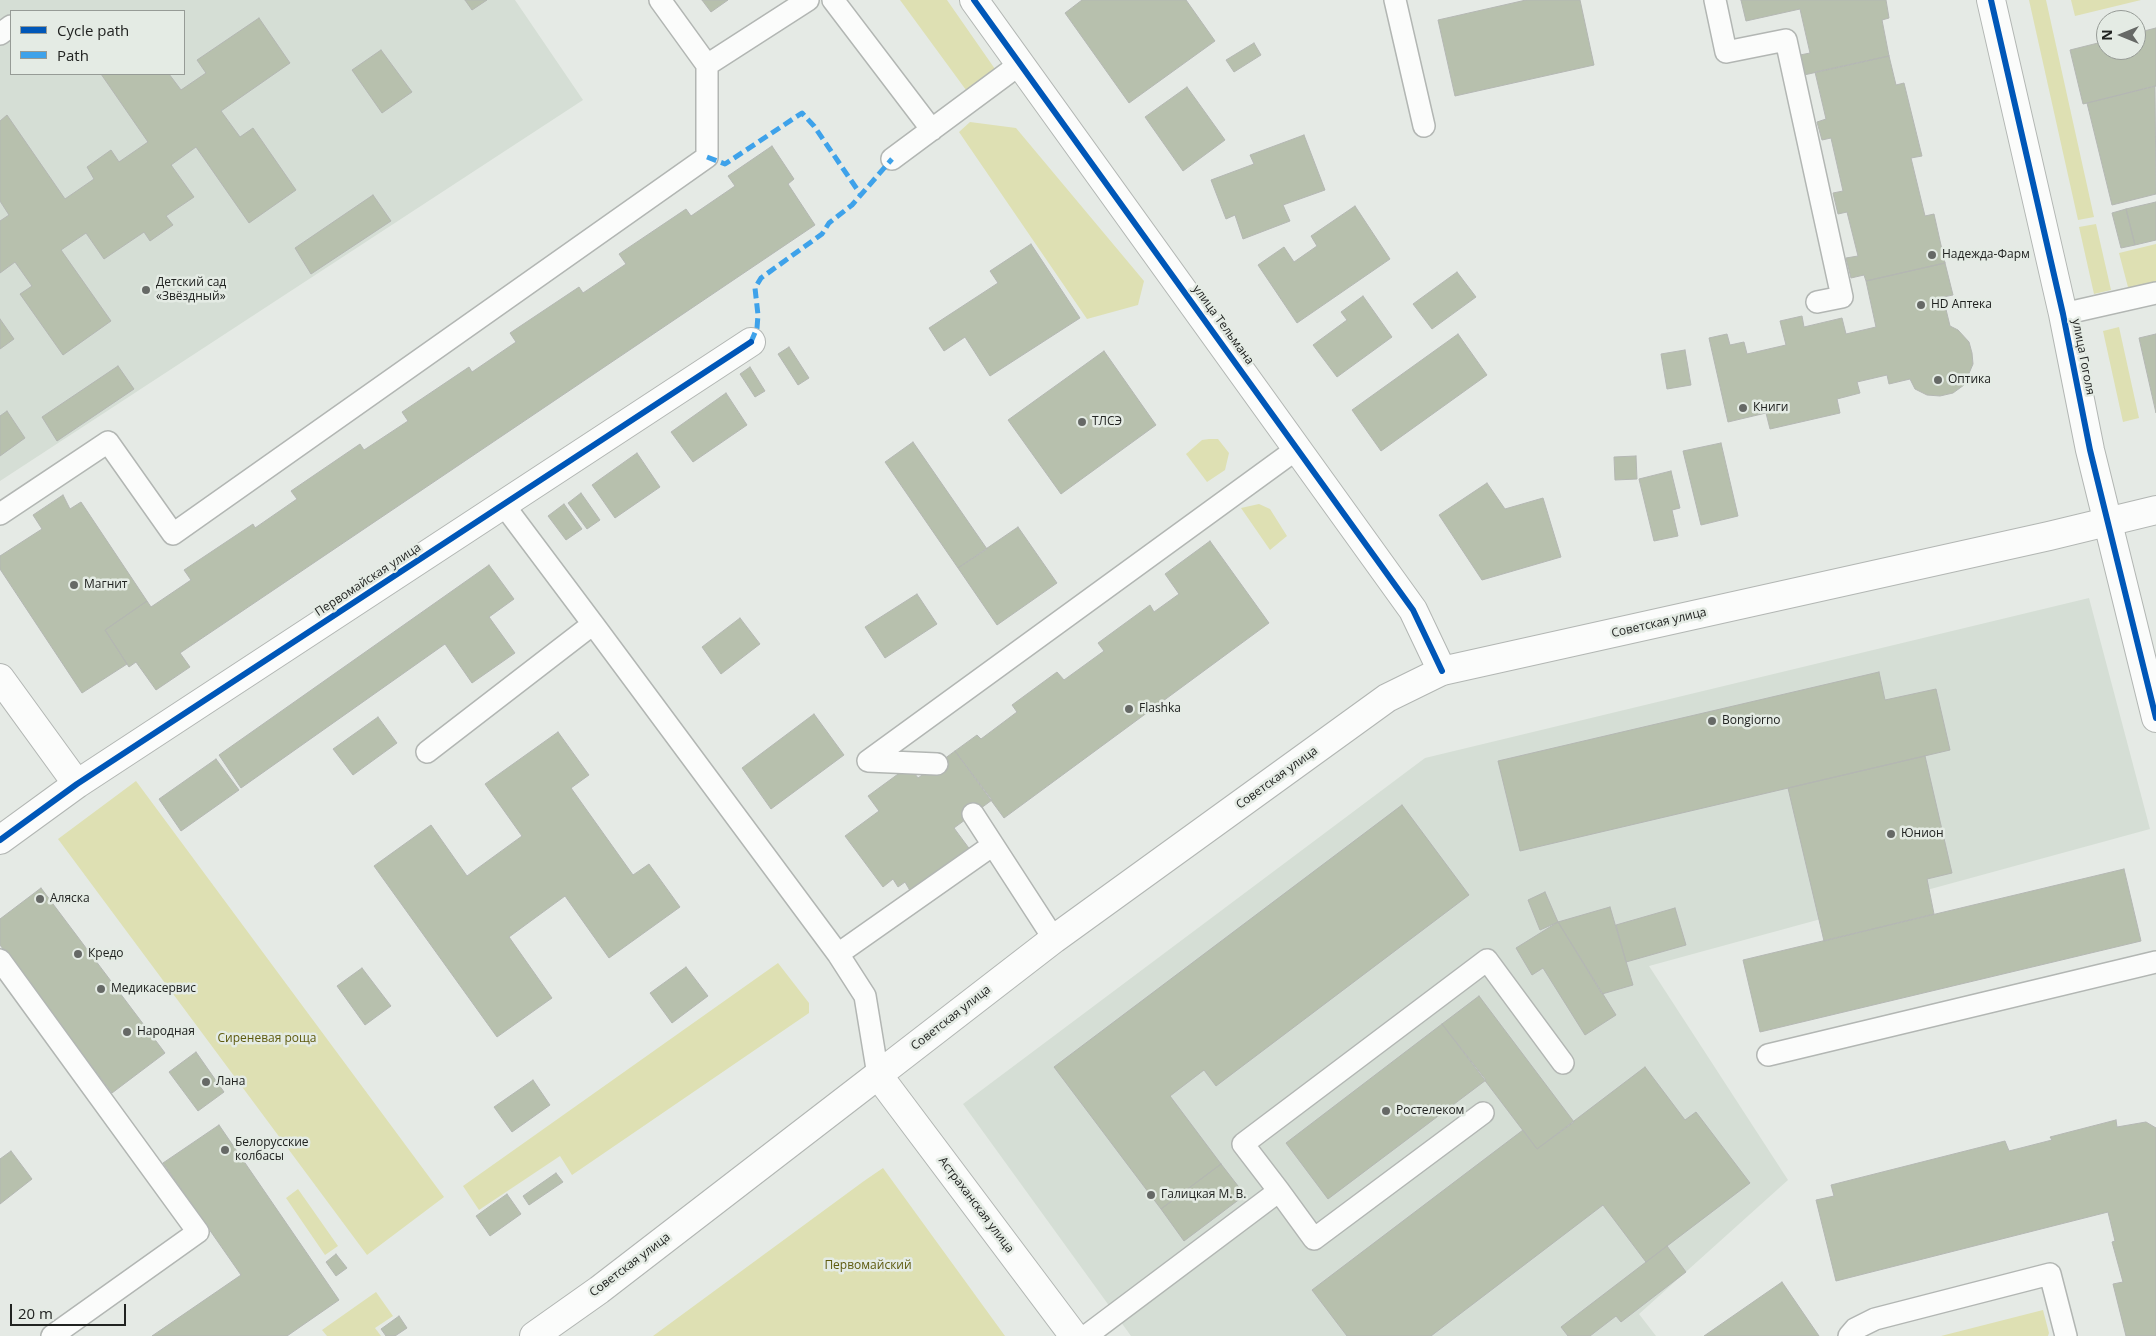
<!DOCTYPE html>
<html>
<head>
<meta charset="utf-8">
<style>
	body { margin:0 }
	#map { position:relative; width:2156px; height:1336px; overflow:hidden; background:#e5eae5; font-family:"Open Sans",sans-serif }
	canvas { display:block }
	.legend { position:absolute; left:10px; top:10px; width:175px; height:65px; box-sizing:border-box; background:#e4ebe4; border:1px solid #969b96; margin:0; padding:6px 9px; list-style:none; font-size:15px; color:#212321 }
	.legend li { display:flex; align-items:center; gap:10px; height:25px }
	.legend b { width:25px; border:1px solid #969b96 }
	.north { position:absolute; left:2096px; top:10px; width:50px; height:50px; box-sizing:border-box; background:#e4ebe4; border:1px solid #969b96; border-radius:50%; rotate:270deg; font-size:14px; font-weight:700; line-height:20px; text-align:center; color:#212321 }
	.north::after { content:''; display:block; margin:auto; width:18px; height:22px; background:#666966; clip-path:polygon(50% 0,100% 100%,50% 72%,0 100%) }
	.scale { position:absolute; left:10px; top:1304px; width:116px; height:22px; box-sizing:border-box; border:2px solid #212321; border-top:0; padding-left:6px; font-size:15px; line-height:18px; white-space:nowrap; color:#212321; -webkit-text-stroke:4px #e4ebe4; paint-order:stroke }
</style>
</head>
<body>
<div id="map">
<canvas width="2156" height="1336"></canvas>
<ul class="legend">
<li><b style="height:6px;background:#0057b8"></b>Cycle path</li>
<li><b style="height:6px;background:#3ea2ea"></b>Path</li>
</ul>
<div class="north">N</div>
<div class="scale">20 m</div>
</div>
<script>
const context = document.querySelector('canvas').getContext('2d');
context.lineJoin = 'round';
function fill(path, color) { context.fillStyle = color; context.fill(path, 'evenodd'); }
const toPath = rows => new Path2D(rows.map(r => 'M' + r).join(''));
function strokePath(path, color, width, dash) { context.strokeStyle = color; context.lineWidth = width; context.lineCap = dash ? 'butt' : 'round'; context.setLineDash(dash || []); context.stroke(path); }
function write(font, color, halo, rows, align = 'center') {
  context.font = font + ' "Open Sans",sans-serif'; context.lineWidth = 5; context.setLineDash([]); context.textBaseline = 'middle'; context.strokeStyle = halo; context.fillStyle = color; for (const [text, x, y, turn = 0] of rows) {
    context.save(); context.translate(x, y); context.rotate((+turn || 0) * Math.PI / 180); context.textAlign = isNaN(turn) ? turn : align; if (halo) context.strokeText(text, 0, 0); context.fillText(text, 0, 0); context.restore();
  }
}
fill(toPath([
	[0,0,515,0,583,100,0,481],
	[11,11,184,11,184,74,11,74],
	[2089,598,2150,829,1649,966,1788,1180,1639,1314,1656,1336,1131,1336,963,1104,1425,758]
]), '#d5ded5');
fill(toPath([
	[900,0,947,0,995,69,966,90],
	[2029,0,2046,0,2094,217,2078,220],
	[2071,0,2141,0,2075,16],
	[970,122,1016,128,1144,281,1138,305,1087,319,959,132],
	[2096,224,2111,290,2094,294,2079,227],
	[2156,244,2156,284,2129,291,2119,253],
	[2119,327,2139,418,2123,422,2103,331],
	[1209,439,1218,439,1229,453,1225,470,1207,482,1186,454,1202,440],
	[1259,504,1270,509,1287,536,1270,550,1241,508],
	[136,781,444,1197,367,1255,58,839],
	[778,963,809,1003,809,1013,572,1175,560,1156,479,1210,463,1186],
	[883,1168,1005,1336,653,1336,864,1181],
	[298,1189,338,1246,325,1255,286,1198],
	[376,1292,393,1316,375,1328,381,1336,327,1336,322,1330],
	[2043,1310,2049,1333,2048,1336,1941,1336]
]), '#dee0b3');
const building = toPath([
	[465,0,487,0,472,10,465,0],
	[702,0,728,0,711,12,702,0],
	[1082,0,1186,0,1215,41,1129,103,1065,13,1082,0],
	[1526,0,1580,0,1594,65,1455,96,1438,20,1526,0],
	[1741,0,1886,0,1889,18,1882,20,1889,56,1804,75,1800,55,1810,53,1800,9,1746,21,1741,0],
	[259,18,290,63,221,111,240,137,253,128,296,190,249,223,196,147,171,165,194,197,166,216,173,225,150,241,144,232,104,259,86,233,61,250,111,321,63,355,20,294,32,286,15,262,0,273,0,221,9,215,0,201,0,121,7,115,65,199,94,179,87,167,111,150,119,162,148,142,101,74,169,74,181,90,206,73,197,60,259,18],
	[2156,28,2156,86,2083,104,2070,50,2106,41,2106,50,2136,50,2136,33,2156,28],
	[1254,43,1261,55,1234,72,1226,60,1254,43],
	[381,50,412,92,382,113,352,70,381,50],
	[1889,56,1896,85,1904,83,1922,156,1911,158,1925,216,1934,214,1945,263,1866,281,1864,275,1851,278,1846,258,1858,256,1847,212,1838,214,1833,193,1843,191,1831,138,1822,140,1817,122,1826,119,1815,72,1889,56],
	[2155,86,2156,194,2112,205,2087,103,2155,86],
	[1187,87,1225,140,1183,171,1145,117,1187,87],
	[1304,135,1325,190,1283,205,1290,221,1243,239,1235,215,1226,219,1211,180,1254,164,1250,155,1304,135],
	[772,146,794,179,788,184,815,225,180,653,190,667,156,690,136,662,129,667,127,664,105,630,147,601,151,607,191,580,184,570,253,524,255,528,297,499,291,491,360,444,364,450,408,421,402,412,469,367,472,372,516,342,510,333,579,287,583,293,626,264,619,254,686,209,691,216,735,186,728,176,772,146],
	[373,195,391,221,311,274,295,248,373,195],
	[2156,202,2156,240,2135,245,2126,209,2156,202],
	[1355,206,1390,259,1297,323,1258,265,1284,247,1294,262,1317,246,1311,236,1355,206],
	[2126,209,2135,245,2121,248,2112,213,2126,209],
	[1031,244,1080,318,990,376,965,337,944,351,929,328,998,283,990,271,1031,244],
	[1945,263,1953,295,1943,297,1950,326,1958,330,1969,342,1972,353,1973,364,1964,385,1953,393,1940,396,1927,395,1915,389,1910,379,1889,384,1887,375,1857,382,1860,393,1837,399,1840,413,1770,429,1766,413,1728,422,1709,338,1727,334,1730,345,1744,342,1747,354,1786,345,1780,321,1802,316,1804,327,1842,318,1846,334,1876,327,1866,281,1945,263],
	[1457,272,1476,297,1432,329,1413,304,1457,272],
	[1363,296,1392,337,1337,377,1313,345,1347,320,1341,312,1363,296],
	[0,319,14,339,0,349,0,319],
	[1458,334,1487,375,1381,451,1352,410,1458,334],
	[2156,334,2156,413,2139,338,2156,334],
	[789,347,809,378,798,385,778,354,789,347],
	[1685,350,1691,385,1667,389,1661,354,1685,350],
	[1104,351,1156,425,1061,494,1008,420,1104,351],
	[118,366,134,389,57,441,42,417,118,366],
	[750,367,765,391,755,397,740,374,750,367],
	[726,393,747,425,693,462,671,432,726,393],
	[7,411,25,438,0,456,0,416,7,411],
	[913,442,987,549,958,568,885,462,913,442],
	[1721,443,1738,516,1701,525,1683,451,1721,443],
	[637,453,660,487,615,518,592,485,637,453],
	[1636,456,1637,479,1615,480,1614,457,1636,456],
	[1671,471,1680,508,1672,510,1678,536,1654,541,1639,479,1671,471],
	[1487,483,1505,509,1543,498,1561,557,1482,580,1439,515,1487,483],
	[581,493,600,520,587,529,568,503,581,493],
	[63,495,70,509,81,502,147,601,105,630,127,664,82,693,0,569,0,556,42,529,33,515,63,495],
	[564,504,582,529,566,540,548,516,564,504],
	[1018,527,1057,583,997,625,958,568,1018,527],
	[1210,541,1269,623,1004,818,955,751,977,735,981,739,1017,712,1012,705,1057,672,1064,680,1104,651,1098,643,1150,605,1154,612,1179,594,1165,574,1210,541],
	[489,565,514,599,489,617,515,653,472,683,445,644,241,788,219,755,489,565],
	[917,594,937,624,885,658,865,627,917,594],
	[740,618,760,644,721,674,702,647,740,618],
	[1879,672,1885,700,1936,689,1950,750,1520,851,1498,761,1879,672],
	[814,714,844,755,771,809,742,768,814,714],
	[378,717,397,743,353,775,333,749,378,717],
	[558,732,589,775,571,788,633,875,649,864,680,907,609,958,565,896,509,937,552,998,497,1037,374,866,431,825,467,876,522,836,485,784,558,732],
	[955,751,992,800,954,828,971,851,912,894,905,882,898,887,893,879,883,887,845,836,879,811,868,796,909,766,918,778,955,751],
	[1925,756,1952,873,1927,879,1934,914,1824,941,1788,788,1925,756],
	[216,759,239,790,181,831,159,799,216,759],
	[1402,805,1469,895,1216,1086,1204,1070,1170,1096,1221,1164,1161,1209,1054,1067,1402,805],
	[2124,869,2141,941,1760,1032,1743,960,2124,869],
	[41,888,165,1053,112,1093,0,945,0,919,41,888],
	[1545,892,1558,922,1540,930,1528,900,1545,892],
	[1610,907,1633,985,1602,994,1558,922,1610,907],
	[1675,908,1686,945,1626,962,1616,925,1675,908],
	[1558,922,1616,1015,1585,1035,1543,968,1532,975,1516,948,1558,922],
	[686,967,708,996,672,1023,650,993,686,967],
	[362,968,391,1006,365,1025,337,986,362,968],
	[1479,996,1574,1122,1537,1149,1442,1024,1479,996],
	[1442,1024,1486,1080,1328,1199,1286,1143,1442,1024],
	[196,1052,224,1092,198,1111,169,1072,196,1052],
	[1645,1067,1685,1120,1696,1112,1750,1183,1646,1262,1603,1205,1431,1336,1347,1336,1312,1290,1523,1130,1537,1149,1645,1067],
	[533,1080,550,1105,512,1132,494,1107,533,1080],
	[2116,1120,2117,1127,2146,1122,2156,1128,2156,1336,2126,1336,2113,1284,2123,1282,2112,1242,2115,1241,2108,1212,1836,1281,1816,1200,1834,1196,1831,1185,2005,1141,2009,1151,2052,1140,2050,1137,2116,1120],
	[219,1125,339,1300,287,1336,152,1336,241,1275,163,1163,219,1125],
	[11,1151,32,1179,0,1204,0,1159,11,1151],
	[1221,1164,1245,1195,1184,1241,1161,1209,1221,1164],
	[556,1173,563,1182,529,1205,523,1196,556,1173],
	[507,1194,521,1214,490,1236,476,1216,507,1194],
	[1667,1246,1686,1272,1621,1322,1616,1316,1590,1336,1568,1336,1561,1327,1667,1246],
	[336,1254,347,1268,336,1276,326,1262,336,1254],
	[1782,1282,1819,1336,1704,1336,1782,1282],
	[399,1316,407,1328,395,1336,386,1336,381,1329,399,1316]
]);
fill(building, '#b7c0ad');
strokePath(building, '#b4b7b3', 1);
const lane = toPath([
	[660,0,707,65],
	[833,0,932,130],
	[1395,0,1424,126],
	[1715,0,1726,52,1786,40,1842,297,1817,302],
	[0,34,11,26],
	[892,159,1020,64],
	[2063,314,2156,293],
	[503,504,593,624],
	[0,514,108,442,173,534,707,157,707,65,808,0],
	[427,752,593,624,838,954,865,996,878,1075],
	[937,764,868,761,1298,448],
	[973,814,1054,939],
	[838,954,993,845],
	[0,960,198,1232,52,1336],
	[1768,1055,2156,962],
	[1279,1191,1243,1144,1487,960,1563,1063],
	[1086,1336,1279,1191,1314,1239,1483,1113],
	[1849,1336,1855,1329,1875,1319,2050,1274,2066,1336]
]);
const street = toPath([
	[974,0,1413,610,1442,671],
	[1991,0,2063,314,2090,450,2156,718],
	[0,678,77,784],
	[0,840,77,784,751,342]
]);
const secondary = toPath([
	[878,1075,1054,939,1387,698,1442,671,2049,536,2156,510]
]);
const primary = toPath([
	[534,1336,599,1290,878,1075,1074,1336]
]);
strokePath(lane, '#b2b6b3', 24);
strokePath(street, '#b2b6b3', 30);
strokePath(secondary, '#b2b6b3', 30);
strokePath(primary, '#b2b6b3', 30);
strokePath(lane, '#fbfcfb', 21);
strokePath(street, '#fbfcfb', 28);
strokePath(secondary, '#fbfcfb', 28);
strokePath(primary, '#fbfcfb', 28);
strokePath(toPath([
	[707,157,725,164,802,113,814,126,861,195],
	[751,342,757,328,758,315,755,288,761,278,822,234,829,223,852,205,892,159]
]), '#3ea2ea', 5, [10, 5]);
strokePath(toPath([
	[974,0,1413,610,1442,671],
	[1991,0,2063,314,2090,450,2156,718],
	[0,840,77,784,751,342]
]), '#0057b8', 6);
for (const [x, y, r, color] of [
	[1932,255,5,"#666966"],
	[146,290,5,"#666966"],
	[1921,305,5,"#666966"],
	[1938,380,5,"#666966"],
	[1743,408,5,"#666966"],
	[1082,422,5,"#666966"],
	[74,585,5,"#666966"],
	[1129,709,5,"#666966"],
	[1712,721,5,"#666966"],
	[1891,834,5,"#666966"],
	[40,899,5,"#666966"],
	[78,954,5,"#666966"],
	[101,989,5,"#666966"],
	[127,1032,5,"#666966"],
	[206,1082,5,"#666966"],
	[1386,1111,5,"#666966"],
	[225,1150,5,"#666966"],
	[1151,1195,5,"#666966"]
]) { const dot = new Path2D(); dot.arc(x, y, r, 0, 2 * Math.PI); context.fillStyle = color; context.fill(dot); strokePath(dot, '#e4ebe4', 2); }
write('12px', '#212321', '#e4ebe4', [
	["Надежда-Фарм",1942,255],
	["Детский сад",156,283],
	["«Звёздный»",156,297],
	["HD Аптека",1931,305],
	["Оптика",1948,380],
	["Книги",1753,408],
	["ТЛСЭ",1092,422],
	["Магнит",84,585],
	["Flashka",1139,709],
	["Bongiorno",1722,721],
	["Юнион",1901,834],
	["Аляска",50,899],
	["Кредо",88,954],
	["Медикасервис",111,989],
	["Народная",137,1032],
	["Лана",216,1082],
	["Ростелеком",1396,1111],
	["Белорусские",235,1143],
	["колбасы",235,1157],
	["Галицкая М. В.",1161,1195]
], 'left');
write('12px', '#212321', '#e4ebe4', [
	["улица Тельмана",1223,325,54],
	["улица Гоголя",2083,357,79],
	["Первомайская улица",368,580,-33],
	["Советская улица",1659,623,-13],
	["Советская улица",1277,778,-36],
	["Советская улица",951,1018,-38],
	["Астраханская улица",976,1205,53],
	["Советская улица",630,1265,-37]
]);
write('12px', '#5d5a0e', '#e4ebe4', [
	["Сиреневая роща",267,1039],
	["Первомайский",868,1266]
]);
</script>
</body>
</html>
